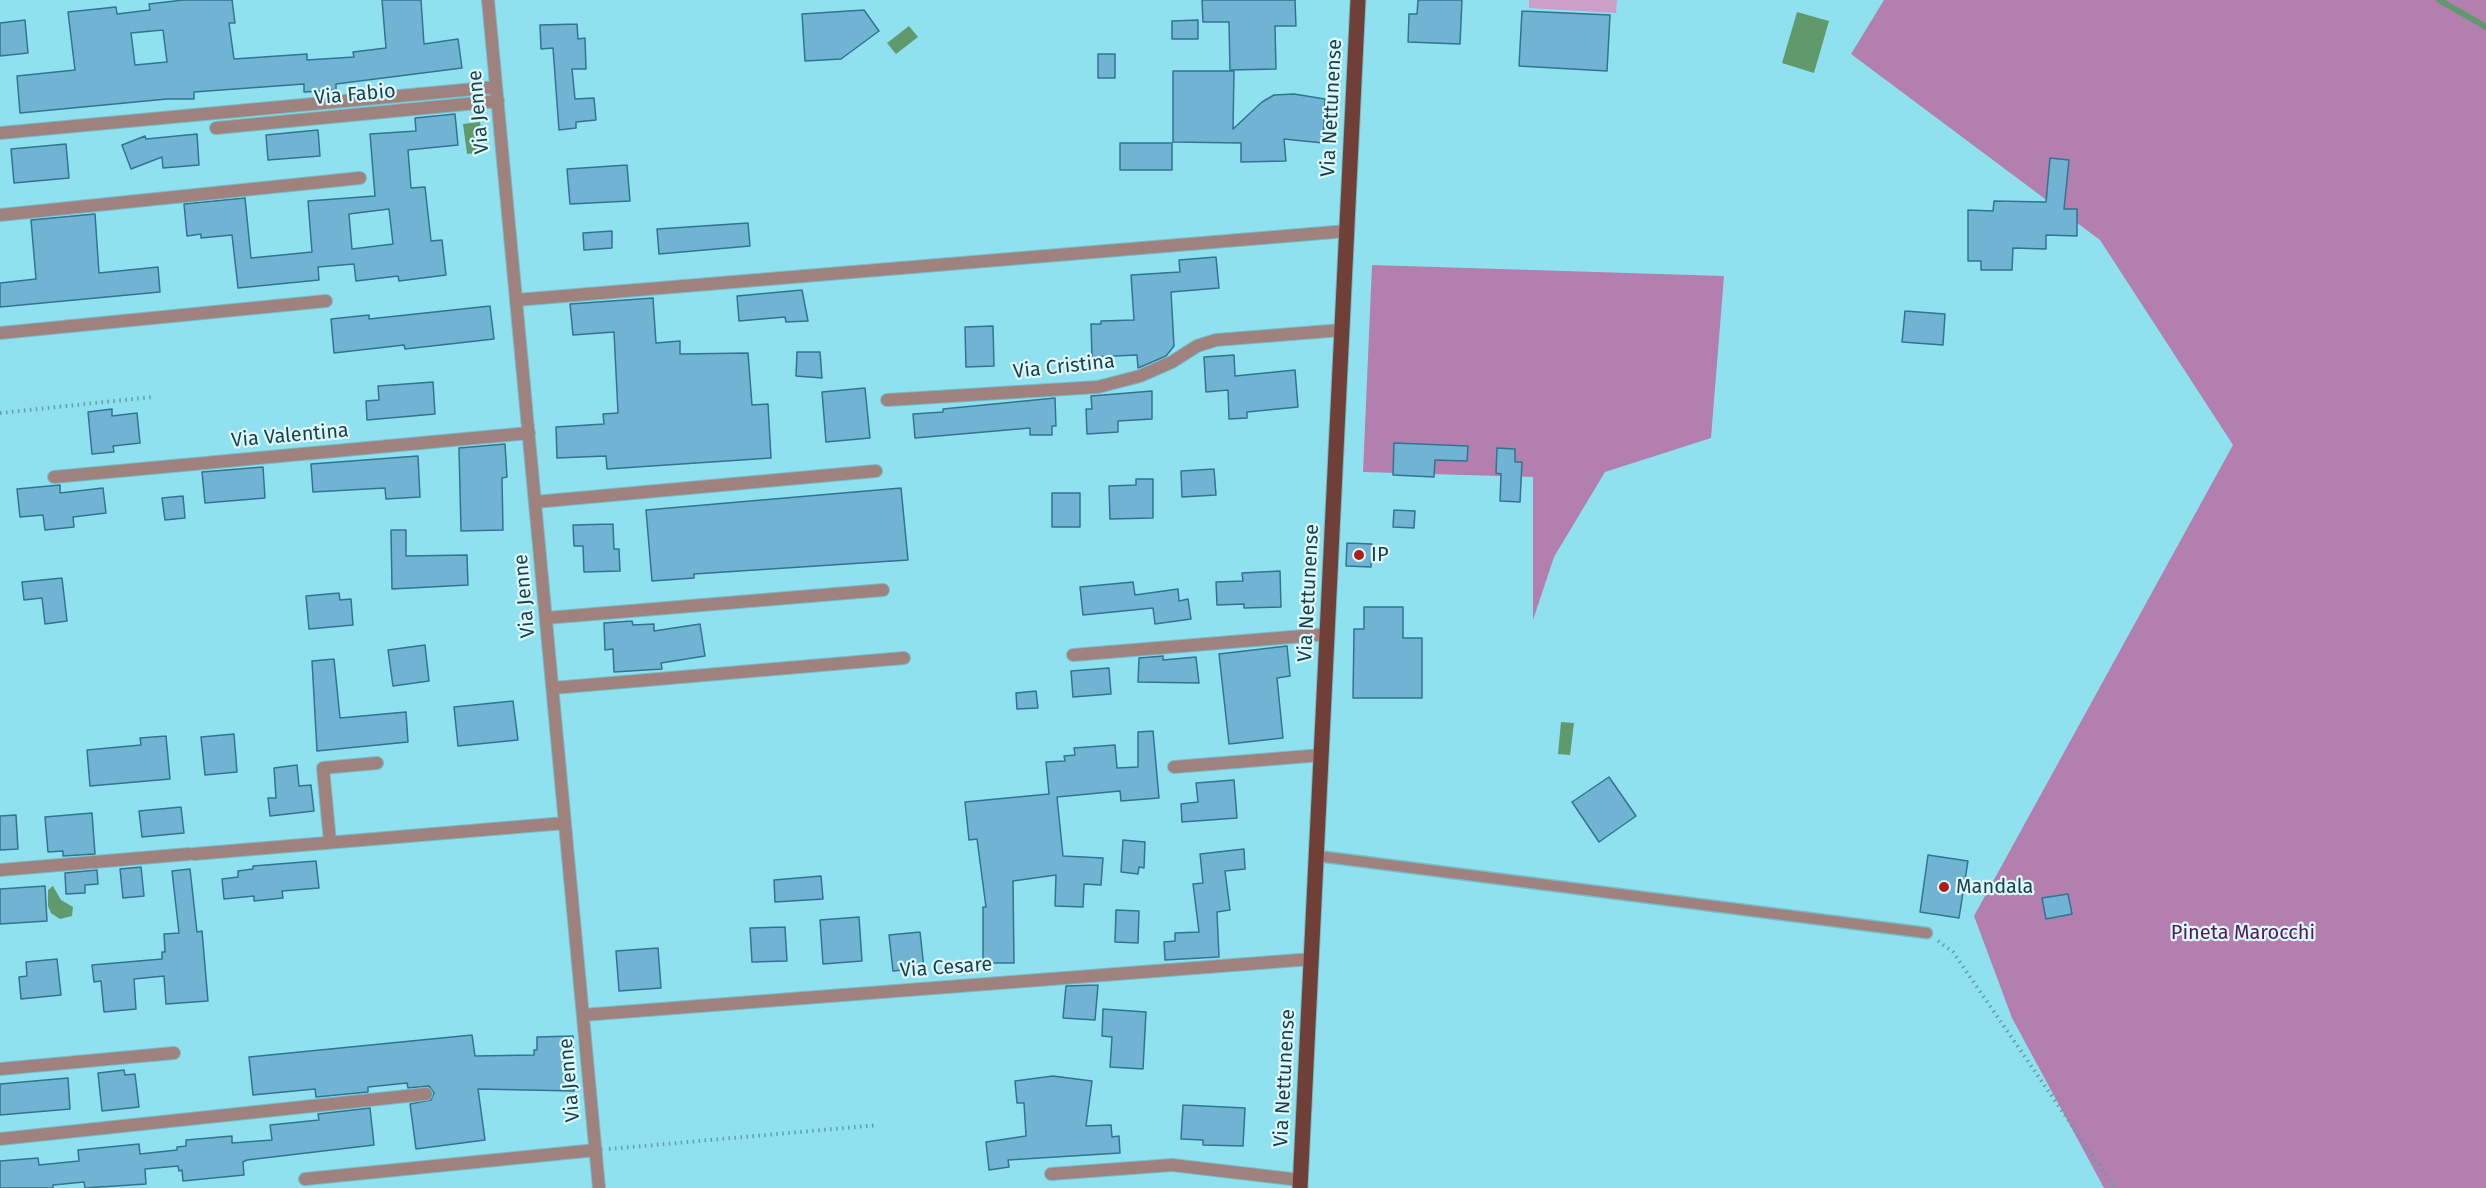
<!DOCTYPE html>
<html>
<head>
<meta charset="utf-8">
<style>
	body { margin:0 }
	canvas { display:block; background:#90e1ef }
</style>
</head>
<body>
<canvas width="2486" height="1188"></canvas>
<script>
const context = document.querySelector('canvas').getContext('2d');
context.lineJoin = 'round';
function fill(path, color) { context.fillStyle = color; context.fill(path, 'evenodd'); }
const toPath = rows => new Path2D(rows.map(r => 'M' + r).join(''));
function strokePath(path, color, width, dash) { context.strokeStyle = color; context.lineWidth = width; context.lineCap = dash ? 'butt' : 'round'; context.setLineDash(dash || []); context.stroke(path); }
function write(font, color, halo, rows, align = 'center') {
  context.font = font + ' "Fira Sans",sans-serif'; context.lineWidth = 4.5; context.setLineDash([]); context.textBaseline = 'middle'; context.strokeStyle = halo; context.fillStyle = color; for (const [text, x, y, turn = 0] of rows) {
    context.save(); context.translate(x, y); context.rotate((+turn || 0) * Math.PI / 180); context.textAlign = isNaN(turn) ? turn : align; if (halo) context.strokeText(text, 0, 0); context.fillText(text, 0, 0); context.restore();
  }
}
fill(toPath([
	[1529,0,1617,0,1616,13,1529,8]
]), '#cd9ec8');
fill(toPath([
	[1884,0,2486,0,2486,1188,2104,1188,2012,1018,1974,916,2233,445,2100,240,1851,54],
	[1372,265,1724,276,1711,438,1605,472,1554,557,1533,620,1533,477,1363,472]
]), '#b37faf');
fill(toPath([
	[1797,12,1829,21,1814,73,1782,63],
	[909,26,918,37,896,54,887,43],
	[480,122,484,152,467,154,463,124],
	[1561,722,1574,723,1570,755,1558,754],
	[53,886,61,900,73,907,72,916,60,919,51,913,48,906,48,890]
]), '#60996b');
strokePath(toPath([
	[2439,0,2486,27]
]), '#60996b', 6);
const building = toPath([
	[183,0,232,0,235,23,229,23,234,59,307,54,307,60,354,57,353,52,386,48,382,0,421,0,424,44,458,39,462,68,336,84,336,90,304,92,304,84,194,92,194,99,167,99,20,113,17,76,75,70,68,12,116,7,117,14,150,10,149,4,183,0],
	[163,30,167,62,135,65,131,33,163,30],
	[1202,0,1295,0,1296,26,1275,26,1276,69,1230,70,1229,22,1203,22,1202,0],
	[1418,0,1462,0,1460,44,1408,42,1409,14,1417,14,1418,0],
	[864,10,879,31,841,59,805,61,802,14,864,10],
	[1522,11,1610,15,1607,71,1519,66,1522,11],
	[25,20,28,53,0,56,0,23,25,20],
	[1198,20,1198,39,1172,39,1172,21,1198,20],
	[577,24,578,39,585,38,586,69,572,69,575,99,594,98,596,120,576,122,576,128,559,130,553,48,541,49,540,25,577,24],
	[1098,54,1115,54,1115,78,1098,78,1098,54],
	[1173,71,1234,71,1233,129,1262,102,1274,95,1294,94,1325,99,1323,143,1284,139,1286,161,1241,162,1241,143,1173,142,1173,71],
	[455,114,458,145,408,150,411,188,425,187,431,241,442,240,446,275,399,281,398,276,356,281,354,264,318,267,319,280,238,288,232,235,201,238,201,234,187,236,184,204,245,198,251,258,312,252,308,201,375,196,370,134,416,131,415,118,455,114],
	[389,209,393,244,352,249,349,214,389,209],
	[318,130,320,156,268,160,266,135,318,130],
	[197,134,199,165,163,168,162,157,131,169,122,145,145,136,146,139,197,134],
	[1120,143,1172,143,1172,170,1120,170,1120,143],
	[66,144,69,178,14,183,11,149,66,144],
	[2050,158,2069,160,2064,209,2077,209,2077,236,2046,235,2046,249,2013,248,2012,270,1981,270,1981,261,1968,261,1968,210,1993,211,1994,201,2046,202,2050,158],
	[627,165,630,201,570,204,567,169,627,165],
	[95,214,99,273,158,267,160,292,0,307,0,283,36,279,31,220,95,214],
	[748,223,750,246,659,254,657,229,748,223],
	[612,231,612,248,584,250,583,233,612,231],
	[1216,257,1219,288,1171,292,1174,346,1166,356,1138,368,1137,355,1092,357,1091,324,1101,324,1101,321,1134,320,1131,275,1180,272,1179,260,1216,257],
	[802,290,808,321,786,322,785,317,739,321,737,296,802,290],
	[653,298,656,343,680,341,680,354,748,353,752,405,768,404,771,458,607,469,606,456,557,458,556,427,604,424,603,414,618,413,614,332,573,335,570,304,653,298],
	[490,306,494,339,405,349,404,345,334,353,331,319,369,315,369,319,490,306],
	[1905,311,1945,314,1943,345,1902,342,1905,311],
	[993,326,994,366,966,367,965,327,993,326],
	[797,352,820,352,822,378,796,376,797,352],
	[1234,355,1235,376,1295,370,1298,407,1247,412,1247,418,1229,419,1228,390,1206,392,1204,357,1234,355],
	[433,382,435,414,367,420,366,401,379,400,378,386,433,382],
	[865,388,870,438,826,442,822,392,865,388],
	[1152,391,1152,419,1118,421,1118,432,1087,434,1086,409,1092,409,1091,396,1152,391],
	[1055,398,1056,426,1052,426,1052,435,1030,435,1030,428,915,438,913,414,943,412,943,409,1055,398],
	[112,409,112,416,137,413,140,443,113,446,114,452,92,454,88,412,112,409],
	[1394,443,1468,446,1467,461,1435,460,1434,477,1393,475,1394,443],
	[505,444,507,477,502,478,503,530,461,531,459,448,505,444],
	[1497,448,1515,449,1515,462,1522,462,1520,502,1500,501,1501,474,1496,473,1497,448],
	[418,456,420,497,386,499,385,488,313,492,311,464,418,456],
	[263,467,265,498,205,503,202,472,263,467],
	[1214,469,1216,495,1182,497,1181,471,1214,469],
	[1136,479,1153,479,1153,518,1110,519,1109,486,1136,485,1136,479],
	[60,485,60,493,103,488,106,513,73,517,74,527,45,530,43,515,20,517,17,489,60,485],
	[901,488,908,560,694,574,694,578,652,581,646,510,901,488],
	[1052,493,1080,493,1080,527,1052,527,1052,493],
	[183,496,185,518,165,520,162,498,183,496],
	[1394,510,1415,511,1414,528,1393,527,1394,510],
	[613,524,614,549,619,549,620,571,584,572,583,546,574,546,573,525,613,524],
	[391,530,406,530,406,556,467,555,468,585,392,589,391,530],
	[1347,543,1372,544,1371,567,1346,566,1347,543],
	[1280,571,1281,607,1244,608,1244,604,1217,605,1216,582,1243,581,1242,573,1280,571],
	[62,578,67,621,45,624,42,598,24,600,22,582,62,578],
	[1133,582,1135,595,1178,589,1179,601,1188,599,1191,619,1155,624,1153,608,1083,615,1080,587,1133,582],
	[339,593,340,600,351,599,353,625,309,629,306,596,339,593],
	[1364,607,1403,607,1403,638,1422,638,1422,698,1353,698,1354,629,1364,629,1364,607],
	[632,621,633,625,654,624,654,631,700,624,705,656,661,663,662,669,614,672,613,649,605,650,604,623,632,621],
	[425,645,429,681,393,686,388,650,425,645],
	[1287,646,1290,676,1277,678,1283,738,1229,744,1219,654,1287,646],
	[1163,656,1163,660,1196,657,1199,683,1138,682,1139,658,1163,656],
	[334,659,340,718,406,712,408,742,317,751,312,661,334,659],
	[1109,668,1111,694,1073,697,1071,671,1109,668],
	[1036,691,1038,708,1017,709,1016,693,1036,691],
	[513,701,518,740,458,746,454,707,513,701],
	[1153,731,1159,798,1121,801,1120,791,1057,797,1063,856,1103,858,1101,885,1084,884,1083,907,1055,906,1056,875,1013,881,1014,963,983,963,983,907,986,907,977,839,969,840,965,802,1049,794,1046,762,1065,761,1064,756,1075,755,1074,748,1115,745,1117,768,1138,767,1138,732,1153,731],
	[234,734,237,772,205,775,201,737,234,734],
	[166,736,170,779,90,786,87,750,141,745,140,738,166,736],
	[297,765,299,786,311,785,314,811,270,816,268,798,276,798,274,768,297,765],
	[1609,777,1636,816,1599,842,1572,802,1609,777],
	[1234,780,1237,818,1182,822,1181,804,1198,802,1196,783,1234,780],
	[181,807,184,833,142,837,139,811,181,807],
	[92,813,95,854,63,856,63,851,48,852,45,817,92,813],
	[16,815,18,849,0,850,0,816,16,815],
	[1123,840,1145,842,1144,868,1139,867,1138,874,1121,872,1123,840],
	[1244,849,1245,869,1225,871,1230,910,1217,912,1219,957,1165,960,1164,942,1175,941,1175,933,1199,932,1193,884,1203,883,1200,854,1244,849],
	[1928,855,1968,861,1959,918,1920,912,1928,855],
	[316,861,319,888,282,891,283,898,254,901,254,896,224,899,222,879,238,877,238,871,253,869,253,866,316,861],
	[141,867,144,896,123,898,120,869,141,867],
	[190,869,197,932,202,931,208,1001,166,1004,164,976,134,979,136,1009,104,1012,101,981,94,982,92,965,162,959,162,952,165,952,164,934,179,933,172,871,190,869],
	[97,870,98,884,85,885,85,893,66,894,65,873,97,870],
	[821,876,823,899,775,902,774,880,821,876],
	[45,886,47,921,0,924,0,889,45,886],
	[2068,894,2072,914,2046,919,2042,898,2068,894],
	[1116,910,1139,911,1138,943,1115,942,1116,910],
	[859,917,862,961,823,964,820,920,859,917],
	[785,927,787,961,752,962,750,928,785,927],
	[920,932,924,968,893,971,889,935,920,932],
	[658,948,661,988,619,991,616,951,658,948],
	[57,959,61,995,21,999,19,977,27,976,26,962,57,959],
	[1098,985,1095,1020,1063,1018,1066,986,1098,985],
	[1103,1009,1146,1012,1143,1069,1110,1067,1112,1037,1102,1036,1103,1009],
	[472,1035,475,1056,534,1055,534,1050,537,1050,537,1037,573,1036,574,1091,478,1089,485,1140,416,1149,410,1104,431,1100,434,1093,429,1086,408,1088,407,1083,368,1087,368,1092,316,1097,315,1089,253,1095,249,1057,472,1035],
	[124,1070,125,1075,135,1074,139,1107,102,1111,98,1073,124,1070],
	[1053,1076,1092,1081,1086,1126,1111,1125,1112,1137,1119,1136,1120,1153,1008,1160,1009,1167,989,1170,986,1142,1026,1136,1024,1103,1017,1103,1015,1081,1053,1076],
	[68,1078,70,1109,0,1115,0,1084,68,1078],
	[1183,1105,1245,1108,1243,1146,1203,1145,1203,1140,1181,1139,1183,1105],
	[370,1108,374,1145,247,1160,243,1162,244,1175,183,1181,182,1170,179,1171,178,1166,145,1169,146,1184,85,1188,84,1182,53,1185,53,1188,0,1188,0,1161,38,1158,39,1165,79,1161,78,1150,139,1144,140,1154,177,1150,177,1147,186,1146,186,1140,232,1136,232,1143,272,1140,270,1125,319,1120,318,1114,370,1108]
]);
fill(building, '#70b3d2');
strokePath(building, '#307491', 1.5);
const lane = toPath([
	[1318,856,1927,933]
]);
const street = toPath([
	[488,0,599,1188],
	[216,128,498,101],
	[0,133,496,87],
	[0,215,360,178],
	[516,300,1347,231],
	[0,333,326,301],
	[887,400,1098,387,1140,376,1172,362,1197,346,1216,340,1342,330],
	[54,477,529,433],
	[535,502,876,471],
	[546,618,883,590],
	[1073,655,1328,634],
	[553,688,904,658],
	[1174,767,1322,755],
	[330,842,323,768,377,763],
	[194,854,565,823],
	[0,870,189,854],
	[583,1015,1312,959],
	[0,1069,174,1053],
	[0,1139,426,1094],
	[1051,1174,1172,1165,1300,1180],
	[305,1179,596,1150]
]);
const primary = toPath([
	[1300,1188,1358,0]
]);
strokePath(lane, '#76bdc9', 13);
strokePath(street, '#76bdc9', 14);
strokePath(primary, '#76bdc9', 17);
strokePath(toPath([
	[0,413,152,397],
	[1938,941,1953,952,2115,1188],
	[609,1149,878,1125]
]), '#609ea8', 4, [1.5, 4.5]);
strokePath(lane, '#9f827d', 10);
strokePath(street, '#9f827d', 12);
strokePath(primary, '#704038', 15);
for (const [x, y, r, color] of [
	[1359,555,6,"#ae1e14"],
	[1944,887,6,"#ae1e14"]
]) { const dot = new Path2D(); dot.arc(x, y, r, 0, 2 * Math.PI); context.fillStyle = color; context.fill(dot); strokePath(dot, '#dbf9ff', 2); }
write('20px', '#1c3e44', '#dbf9ff', [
	["Via Fabio",355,95,-5],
	["Via Nettunense",1332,108,-87],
	["Via Jenne",479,112,-95],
	["Via Cristina",1064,367,-6],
	["Via Valentina",290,436,-5],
	["Via Nettunense",1309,593,-87],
	["Via Jenne",525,596,-95],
	["Via Cesare",946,968,-4],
	["Via Nettunense",1285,1078,-87],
	["Via Jenne",570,1080,-95]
]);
write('20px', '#1c3e44', '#dbf9ff', [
	["IP",1371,555],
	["Mandala",1956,887]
], 'left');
write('20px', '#561754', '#dbf9ff', [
	["Pineta Marocchi",2243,933]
]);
</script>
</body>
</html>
